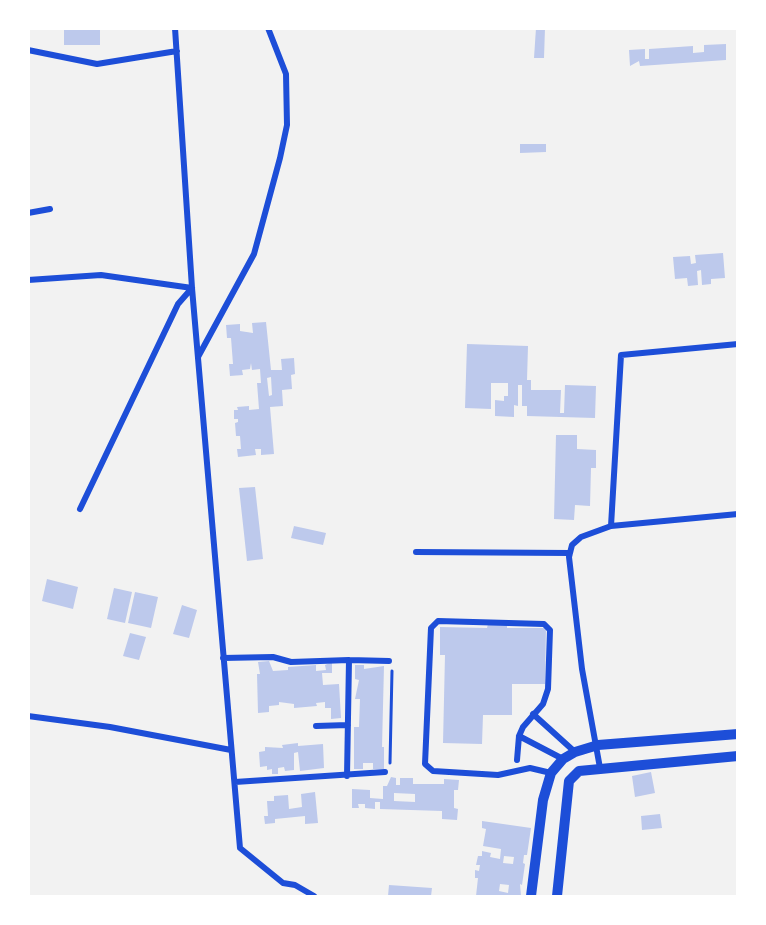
<!DOCTYPE html>
<html>
<head>
<meta charset="utf-8">
<style>
	body { margin:0 }
	#map { position:relative; width:766px; height:925px; overflow:hidden; background:#f2f2f2; font-family:"Archivo Narrow",sans-serif }
	canvas { display:block }
	.frame { position:absolute; inset:0; border:30px solid #fff; pointer-events:none }
</style>
</head>
<body>
<div id="map">
<canvas width="766" height="925"></canvas>
<div class="frame"></div>
</div>
<script>
const context = document.querySelector('canvas').getContext('2d');
context.lineJoin = 'round';
function fill(path, color) { context.fillStyle = color; context.fill(path, 'evenodd'); }
const toPath = rows => new Path2D(rows.map(r => 'M' + r).join(''));
function strokePath(path, color, width, dash) { context.strokeStyle = color; context.lineWidth = width; context.lineCap = dash ? 'butt' : 'round'; context.setLineDash(dash || []); context.stroke(path); }
fill(toPath([
	[64,28,100,28,100,45,64,45],
	[536,28,545,28,544,58,534,58],
	[726,44,726,60,640,66,639,61,630,66,629,50,645,49,645,59,649,59,649,49,693,46,693,53,704,52,704,45],
	[520,144,546,144,546,152,520,153],
	[723,253,725,278,711,279,711,284,702,285,701,270,697,271,698,285,688,286,687,278,675,279,673,257,690,256,691,264,696,263,695,255],
	[266,322,271,370,282,370,281,359,294,358,295,374,291,375,292,389,282,390,283,406,270,407,274,454,261,455,261,449,255,449,256,455,238,457,237,449,241,449,240,436,236,436,235,423,238,422,238,419,234,419,234,410,238,410,237,407,249,406,249,410,259,409,257,383,261,383,260,369,252,370,251,363,250,369,242,370,243,375,230,376,229,364,233,364,231,338,227,338,226,325,240,324,240,331,253,333,252,323],
	[271,377,272,395,269,396,267,378],
	[467,344,528,346,527,380,531,380,531,390,561,390,560,413,564,413,565,385,596,386,595,418,527,416,527,406,522,406,522,385,518,385,518,406,514,405,514,417,495,416,495,400,504,401,504,396,508,396,508,383,491,383,491,409,465,408],
	[556,435,577,435,577,449,596,450,596,468,591,468,590,506,575,505,574,520,554,519],
	[255,487,263,559,247,561,239,488],
	[294,526,326,533,323,545,291,538],
	[47,579,78,587,73,609,42,601],
	[114,588,132,592,125,623,107,619],
	[135,592,158,597,151,628,128,623],
	[182,605,197,610,189,638,173,634],
	[488,624,507,624,507,628,546,628,545,684,512,684,512,715,483,715,482,744,443,743,445,655,440,655,440,627,487,628],
	[130,633,146,637,139,660,123,656],
	[269,661,273,671,288,670,288,667,316,665,316,671,326,670,325,665,332,662,332,673,322,673,323,685,339,684,341,718,331,719,331,708,325,708,325,702,316,703,317,706,294,708,294,704,279,702,279,705,269,706,269,712,258,713,257,674,260,674,258,662],
	[355,665,364,665,364,669,384,666,382,747,384,747,384,769,373,769,373,763,363,763,363,769,354,769,354,727,359,727,360,699,355,699,359,680,355,679],
	[298,743,298,746,323,744,324,768,300,771,298,752,294,753,294,770,285,771,284,767,278,768,278,774,272,774,272,769,267,770,267,766,260,767,259,752,265,751,265,747,283,748,282,745],
	[651,772,655,793,635,797,632,776],
	[391,777,396,778,396,785,400,785,400,778,413,778,413,784,444,784,444,779,459,780,458,790,454,790,454,808,458,809,457,820,442,819,442,811,380,809,380,802,375,802,375,809,365,808,365,804,358,804,359,808,352,808,352,789,370,790,370,798,383,799,383,786,387,786],
	[394,793,415,794,415,802,394,801],
	[315,792,318,823,305,824,305,816,275,819,275,823,265,824,264,816,268,816,267,801,274,801,274,796,288,795,289,809,302,807,301,794],
	[660,814,662,828,642,830,641,816],
	[482,821,531,828,527,855,524,855,523,863,525,864,522,885,520,884,521,896,476,896,478,878,475,878,475,870,479,871,480,865,476,865,478,856,482,856,482,851,491,853,490,857,500,859,501,849,483,846,486,829,482,828],
	[504,856,514,857,513,864,503,863],
	[500,884,509,885,508,893,499,891],
	[389,885,432,888,431,896,388,896]
]), '#bdc9ec');
strokePath(toPath([
	[390,763,392,671]
]), '#1d4ed8', 3);
strokePath(toPath([
	[175,28,192,288,240,848,283,883,295,885,314,896],
	[28,50,97,64,177,51],
	[28,213,50,209],
	[28,280,101,275,192,288],
	[738,344,621,355,611,526,738,514],
	[198,357,254,254,280,158,287,125,286,74,268,28],
	[80,509,178,304,192,288],
	[416,552,570,553],
	[223,658,273,657,291,662,349,660,347,776],
	[349,660,389,661],
	[533,714,575,752],
	[28,716,110,727,231,750],
	[316,726,348,725],
	[519,736,563,759],
	[517,760,519,736,523,727,543,704,548,689,550,630,544,624,438,621,431,628,425,764,433,771,498,775,530,768,551,773],
	[600,768,582,669,569,557,572,545,581,537,611,526],
	[235,782,385,772]
]), '#1d4ed8', 6);
strokePath(toPath([
	[531,896,543,800,551,773,563,759,575,752,598,745,738,734],
	[557,896,569,781,579,771,738,756]
]), '#1d4ed8', 10);
</script>
</body>
</html>
